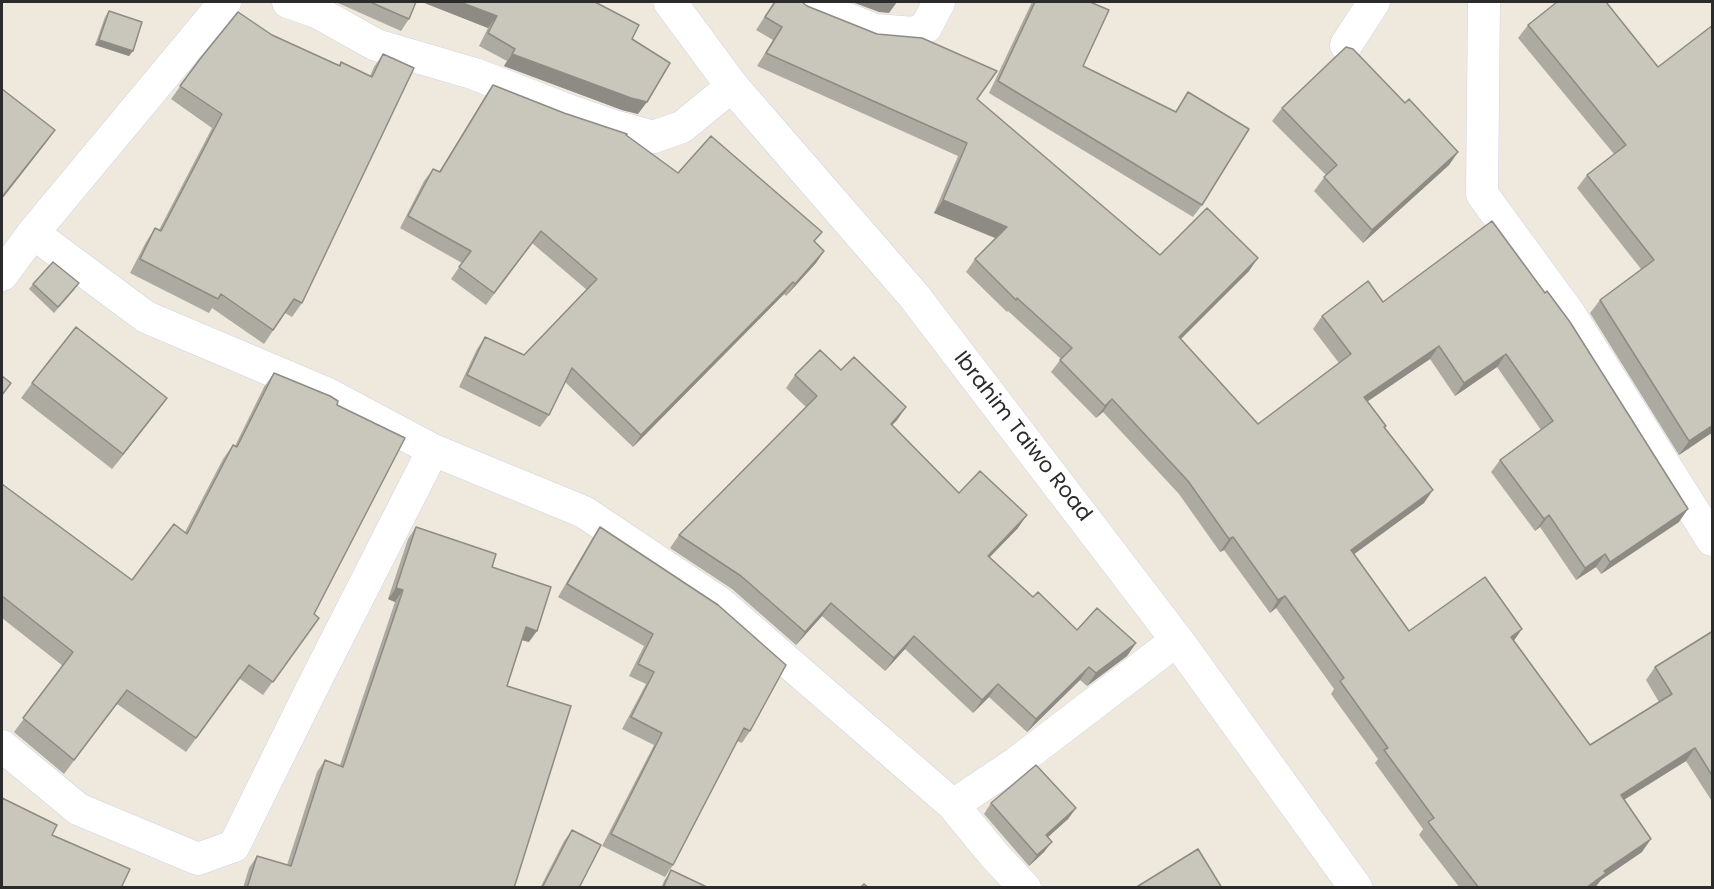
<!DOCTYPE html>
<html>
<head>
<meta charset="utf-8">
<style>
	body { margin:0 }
	#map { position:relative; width:1714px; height:889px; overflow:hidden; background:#eee9dc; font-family:Poppins,sans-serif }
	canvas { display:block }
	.frame { position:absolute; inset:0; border:3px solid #2b2b2b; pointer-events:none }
</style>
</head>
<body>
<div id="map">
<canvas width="1714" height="889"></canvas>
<div class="frame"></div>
</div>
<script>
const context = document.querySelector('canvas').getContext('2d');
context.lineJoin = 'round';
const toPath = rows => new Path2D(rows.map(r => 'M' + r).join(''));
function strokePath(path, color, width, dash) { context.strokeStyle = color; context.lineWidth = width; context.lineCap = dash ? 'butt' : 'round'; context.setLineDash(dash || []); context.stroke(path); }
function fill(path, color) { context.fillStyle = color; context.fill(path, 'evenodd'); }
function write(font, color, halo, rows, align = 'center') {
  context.font = font + ' Poppins,sans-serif'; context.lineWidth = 4.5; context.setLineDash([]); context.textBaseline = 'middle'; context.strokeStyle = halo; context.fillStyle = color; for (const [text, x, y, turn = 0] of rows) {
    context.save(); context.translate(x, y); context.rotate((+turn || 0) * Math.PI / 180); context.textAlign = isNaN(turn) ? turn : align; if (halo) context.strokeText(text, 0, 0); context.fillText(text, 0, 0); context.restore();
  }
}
const minor = toPath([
	[288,2,317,12,376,45,475,74,562,108,617,127,653,137,682,127,732,86],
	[805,2,875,30,914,33,926,27,939,2],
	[1484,2,1482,194,1569,313,1712,540],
	[1346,45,1374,2],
	[33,233,146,317,328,394,433,450,584,512,720,603,953,805,1016,763,1177,640],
	[2,275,33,233,225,2],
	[2,746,78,809,198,859,234,846,313,686,433,450],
	[953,805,995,856,1025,888]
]);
const secondary = toPath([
	[670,2,732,86,914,296,1177,640,1356,888]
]);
strokePath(minor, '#d1d2e4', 33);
strokePath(secondary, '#d1d2e4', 34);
strokePath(minor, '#fff', 32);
strokePath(secondary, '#fff', 33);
fill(toPath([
	[339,2,416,2,409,19,401,31,338,3],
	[422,2,595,2,632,39,638,114,622,110,504,66,507,61,479,46,488,28],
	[774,2,802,2,807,6,977,99,1160,255,1249,271,1180,339,1258,424,1339,363,1313,329,1322,316,1383,302,1492,221,1679,522,1601,574,1596,567,1576,580,1540,527,1535,531,1491,472,1500,460,1541,430,1497,367,1455,396,1430,359,1367,401,1386,426,1384,428,1424,503,1354,554,1409,631,1514,640,1590,745,1659,702,1646,680,1655,667,1713,631,1713,803,1686,761,1624,800,1642,852,1601,880,1597,885,1594,888,1460,888,1419,835,1423,829,1375,763,1378,759,1331,694,1334,689,1276,608,1270,613,1224,550,1220,552,1179,494,1103,412,1096,418,1051,372,1061,359,1008,311,1007,312,966,272,975,259,995,238,934,213,958,156,757,66,773,40,756,30],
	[1032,2,1090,2,1083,66,1175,112,1188,92,1202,205,1193,217,989,93],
	[109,11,129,56,95,45,105,17],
	[1528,25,1658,67,1713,25,1713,432,1679,455,1590,313,1600,300,1641,269,1577,188,1587,175,1614,154,1518,38],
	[272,35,339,65,341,62,370,76,374,67,383,54,302,303,292,317,285,313,264,344,212,308,209,313,130,273,146,242,155,228,159,230,212,128,171,99,200,59],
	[493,85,564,113,626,135,678,173,814,242,824,251,816,263,786,296,784,294,633,447,565,382,549,415,540,427,459,387,477,349,485,337,524,355,587,290,532,243,486,305,451,279,462,263,400,228,424,181,433,169,439,172,485,97],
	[1405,103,1458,152,1449,165,1363,243,1314,191,1326,175,1272,121,1282,108],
	[33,284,75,289,54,313,29,289],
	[841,370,906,407,897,420,892,425,959,493,1018,528,990,557,1033,597,1077,630,1136,643,1127,656,1087,686,1080,680,1027,732,989,697,973,713,905,649,885,671,822,616,796,645,732,589,670,548,679,535,806,407,786,388,795,375],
	[274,373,337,405,314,614,319,618,263,695,240,679,186,752,117,704,64,774,14,732,63,666,2,618,2,484,132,580,185,532,223,459,233,445,235,446,264,387],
	[32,383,156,413,112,469,21,398],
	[416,527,492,567,529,642,522,640,507,686,514,888,243,888,249,868,257,856,287,865,317,772,325,760,340,765,395,602,388,599,408,539],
	[600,527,750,731,742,743,737,741,673,865,665,877,602,846,654,745,622,729,646,684,629,676,644,646,558,597,592,539],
	[991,803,1076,808,1068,819,1048,837,1044,852,1029,866,984,814],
	[572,830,579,888,540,888,564,841],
	[671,870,709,888,661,888,664,881]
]), '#adaaa2');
fill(toPath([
	[422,2,460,2,497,16,488,28],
	[852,2,897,2,889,13,879,12],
	[99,40,133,51,129,56,95,45],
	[512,54,647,102,638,114,622,110,504,66],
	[55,130,45,144,2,199,2,197],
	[1458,152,1449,165,1363,243,1372,230],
	[943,200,1007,227,998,239,934,213],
	[824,251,816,263,786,296,795,284],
	[1258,258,1249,271,1170,350,1179,337],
	[793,282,784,294,633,447,641,435],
	[1439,346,1430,359,1355,410,1364,397],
	[1506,354,1497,367,1455,396,1464,383],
	[167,398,156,413,112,469,123,454],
	[1112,399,1103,412,1096,418,1105,406],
	[906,407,897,420,882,436,891,424],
	[1713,425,1713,432,1679,455,1689,441],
	[1433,490,1424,503,1342,563,1351,550],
	[1688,509,1679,522,1601,574,1610,562],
	[1027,515,1018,528,979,568,988,556],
	[1549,515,1540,527,1535,531,1544,519],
	[1233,537,1224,550,1220,552,1229,539],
	[1605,554,1596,567,1576,580,1585,568],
	[396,588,403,590,395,602,388,599],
	[1285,596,1276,608,1270,613,1278,600],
	[831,603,822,616,796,645,805,632],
	[526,627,537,631,529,642,518,639],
	[1522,629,1513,642,1511,637],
	[914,636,905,649,885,671,894,658],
	[1136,643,1127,656,1087,686,1096,673],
	[1089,667,1080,680,1027,732,1036,719],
	[998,684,989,697,973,713,982,700],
	[1695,748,1686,761,1612,807,1621,795],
	[1076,808,1068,819,1038,846,1046,835],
	[1651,839,1642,852,1601,880,1597,885,1594,888,1586,888,1604,871],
	[1052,842,1044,852,1029,866,1037,855]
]), '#8d8b84');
const building = toPath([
	[370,2,416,2,409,19,370,2],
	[460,2,595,2,639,25,632,39,670,63,647,102,631,98,512,54,515,49,488,33,497,16,460,2],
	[775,2,802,2,807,6,877,34,922,38,997,71,977,99,1160,255,1207,208,1258,258,1179,337,1258,424,1351,354,1322,316,1368,281,1383,302,1492,221,1545,293,1547,291,1570,322,1688,509,1610,562,1605,554,1585,568,1549,515,1544,519,1500,460,1553,421,1506,354,1464,383,1439,346,1364,397,1386,426,1384,427,1433,490,1351,550,1409,631,1485,577,1522,629,1511,637,1590,745,1672,694,1655,667,1713,631,1713,777,1695,748,1621,795,1651,839,1604,871,1606,873,1586,888,1479,888,1428,822,1434,818,1384,750,1388,748,1340,681,1344,678,1285,596,1278,600,1233,537,1229,539,1188,481,1112,399,1105,406,1060,360,1072,348,1017,298,1016,300,975,259,1007,227,943,200,967,143,766,53,782,27,765,17,775,2],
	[1035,2,1090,2,1109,10,1083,66,1176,112,1188,92,1249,129,1202,205,998,81,1035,2],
	[1557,2,1606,2,1658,67,1713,25,1713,425,1689,441,1600,300,1654,260,1587,175,1626,145,1528,25,1557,2],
	[109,11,142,22,133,51,99,40,109,11],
	[238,12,272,35,340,66,341,62,372,77,383,54,414,68,302,303,294,299,273,330,221,294,218,299,140,259,155,228,161,231,222,114,180,86,200,59,238,12],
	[1346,47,1353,49,1405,103,1409,99,1458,152,1372,230,1324,177,1337,165,1282,108,1346,47],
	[493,85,564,113,627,134,626,135,678,173,711,136,822,232,814,241,824,251,795,284,793,282,641,435,572,368,549,415,467,375,485,337,524,355,597,279,541,231,494,293,459,267,471,251,408,216,433,169,440,172,493,85],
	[2,89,55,130,2,197,2,89],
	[53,262,79,283,58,307,33,284,53,262],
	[76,327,167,398,123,454,32,383,76,327],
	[820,350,841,370,854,357,906,407,891,424,959,493,980,471,1027,515,988,556,1033,597,1038,592,1077,630,1097,608,1136,643,1096,673,1089,667,1036,719,998,684,982,700,914,636,894,658,831,603,805,632,741,576,679,535,817,396,795,375,820,350],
	[274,373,330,396,338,401,337,405,405,438,314,614,319,618,273,682,249,665,196,738,127,690,74,760,23,718,73,652,2,596,2,484,132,580,174,524,187,534,233,445,237,447,274,373],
	[2,376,11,383,2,395,2,376],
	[416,527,496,554,492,567,551,587,537,631,526,627,507,686,571,706,514,888,247,888,257,856,291,866,325,760,343,767,403,590,396,588,416,527],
	[600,527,718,605,786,665,750,731,744,728,673,865,611,834,662,733,631,717,654,672,638,664,653,634,567,584,600,527],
	[1036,765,1076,808,1046,835,1052,842,1037,855,991,803,1036,765],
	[2,798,57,825,52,835,130,869,121,888,2,888,2,798],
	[572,830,601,845,579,888,542,888,572,830],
	[1198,849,1222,888,1135,888,1198,849],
	[671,870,709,888,663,888,671,870],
	[864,884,869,888,860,888,864,884]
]);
fill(building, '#c9c6bc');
strokePath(building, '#8d8b84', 1.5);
write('21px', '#2b2b2b', '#fff', [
	["Ibrahim Taiwo Road",1022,437,52]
]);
</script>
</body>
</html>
